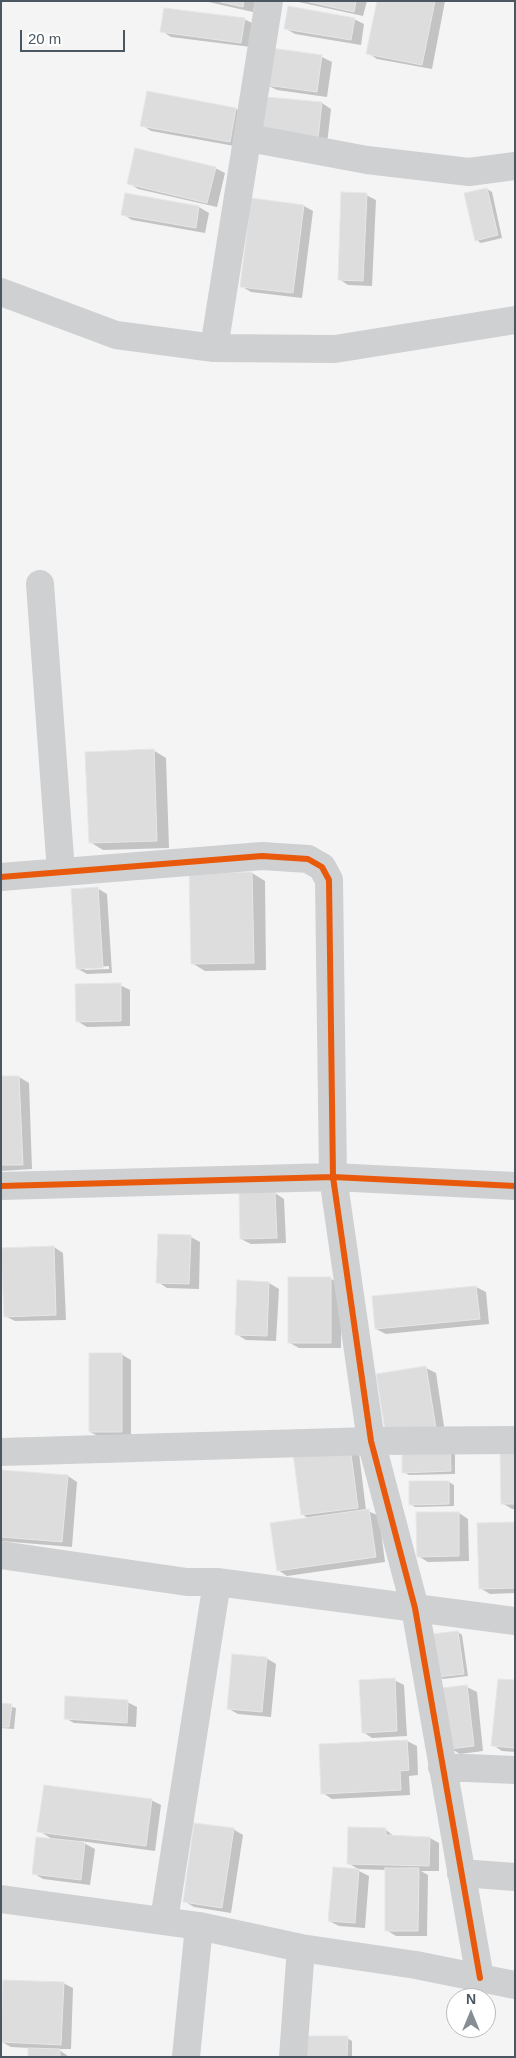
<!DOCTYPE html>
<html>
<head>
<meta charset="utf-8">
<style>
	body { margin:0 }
	#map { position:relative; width:516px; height:2058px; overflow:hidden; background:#f4f4f4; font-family:Arial,sans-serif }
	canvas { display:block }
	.frame { position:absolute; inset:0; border:2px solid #4a5661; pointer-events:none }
	.north { position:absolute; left:446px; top:1988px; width:50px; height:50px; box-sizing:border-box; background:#fff; border:1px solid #b7bbc0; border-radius:50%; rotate:0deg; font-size:14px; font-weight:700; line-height:20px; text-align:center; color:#4a5661 }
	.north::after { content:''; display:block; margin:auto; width:18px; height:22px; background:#868d94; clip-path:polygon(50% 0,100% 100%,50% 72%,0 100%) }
	.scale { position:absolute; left:20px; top:30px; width:105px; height:22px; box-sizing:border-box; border:2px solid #4a5661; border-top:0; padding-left:6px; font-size:15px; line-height:18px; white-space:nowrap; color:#4a5661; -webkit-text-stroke:4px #fff; paint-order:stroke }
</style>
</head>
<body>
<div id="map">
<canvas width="516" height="2058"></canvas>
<div class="frame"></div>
<div class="north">N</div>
<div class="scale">20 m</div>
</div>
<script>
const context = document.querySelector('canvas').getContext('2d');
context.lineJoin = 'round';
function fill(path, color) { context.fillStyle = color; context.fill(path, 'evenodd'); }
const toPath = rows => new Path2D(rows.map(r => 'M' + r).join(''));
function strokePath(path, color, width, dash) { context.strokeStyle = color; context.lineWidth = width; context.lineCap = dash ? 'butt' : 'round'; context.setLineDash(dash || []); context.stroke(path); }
fill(toPath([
	[204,1,255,1,253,12],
	[294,1,367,1,363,16],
	[378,1,445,1,432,69,377,59,368,53],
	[244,19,254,24,251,47,171,37,162,31],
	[354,19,364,24,361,45,295,34,286,29],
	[272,50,322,57,332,62,327,97,277,90,267,85],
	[148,93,236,109,246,114,240,147,151,131,142,125],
	[322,103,331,109,327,144,273,139],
	[215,168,225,173,217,207,138,189,129,183],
	[487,189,492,192,502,238,481,243,476,240],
	[126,195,199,207,209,213,205,233,132,220,123,214],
	[366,195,376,200,372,286,348,285,339,279],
	[304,206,313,211,302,298,251,292,241,286],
	[153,750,166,758,169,848,103,850,90,842],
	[252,873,265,881,266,970,205,971,192,963],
	[97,888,107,894,112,973,87,974,78,969],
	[109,966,109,969,85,970,85,968],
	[120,985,130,990,130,1026,87,1027,77,1021],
	[19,1077,29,1083,32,1169,1,1171,1,1078],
	[275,1193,284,1199,286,1243,251,1244,241,1239],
	[191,1237,200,1242,199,1289,167,1288,158,1282],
	[54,1247,63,1253,66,1320,15,1321,5,1316],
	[290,1279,331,1279,341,1284,341,1348,299,1348,290,1343],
	[239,1282,269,1283,279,1289,276,1341,246,1340,236,1334],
	[476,1287,486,1292,489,1324,386,1334,376,1329],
	[121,1354,131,1360,131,1437,100,1437,90,1432],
	[426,1368,436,1373,445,1433,396,1441,378,1375],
	[455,1450,455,1474,409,1475,404,1472],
	[515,1451,515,1509,512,1509,502,1503],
	[359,1453,366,1510,379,1516,385,1562,287,1576,278,1570,309,1519,302,1514,295,1454],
	[1,1471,68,1476,77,1482,72,1547,1,1541],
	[410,1482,449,1482,454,1485,454,1506,415,1507,410,1504],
	[459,1513,468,1519,469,1561,428,1562,418,1556],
	[515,1524,515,1593,490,1594,480,1588],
	[458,1632,462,1635,468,1676,443,1679,438,1676],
	[266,1658,276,1664,271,1717,238,1714,229,1709],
	[394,1680,404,1685,407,1736,372,1738,363,1732],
	[515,1681,515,1752,502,1751,493,1745],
	[467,1687,477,1692,483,1751,460,1754,450,1748],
	[127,1702,137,1707,136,1727,74,1723,65,1718],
	[1,1704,16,1708,14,1729,1,1728],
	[407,1741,417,1746,418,1775,409,1776,410,1795,332,1799,323,1793,320,1745],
	[151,1800,161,1805,155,1851,80,1841,95,1849,90,1885,43,1879,33,1873,54,1840,39,1831],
	[233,1829,243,1835,231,1913,194,1907,184,1901],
	[386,1830,395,1837,430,1838,439,1843,439,1871,421,1871,428,1875,427,1936,396,1936,386,1930,386,1870,358,1869,348,1863],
	[334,1868,359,1871,369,1876,365,1928,339,1926,329,1921],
	[63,1983,73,1988,71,2049,58,2049,69,2057,29,2057,30,2048,11,2047,2,2042],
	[347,2038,352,2041,352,2057,302,2057]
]), '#0003');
const building = toPath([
	[216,1,244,1,243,7,216,1],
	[305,1,356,1,354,12,305,1],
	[377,1,435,1,422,65,366,54,377,1],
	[288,6,355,18,351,40,284,29,288,6],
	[164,8,245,18,241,43,160,32,164,8],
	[271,48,322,55,317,92,266,85,271,48],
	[147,91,236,108,230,142,140,126,147,91],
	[266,97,322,102,318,139,262,134,266,97],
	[135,148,216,167,207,203,127,184,135,148],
	[487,188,498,235,475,241,464,193,487,188],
	[341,192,367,193,363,281,338,280,341,192],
	[125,193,199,206,196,228,121,215,125,193],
	[251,198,304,205,293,293,240,287,251,198],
	[154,749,157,841,89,843,85,752,154,749],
	[252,872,254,963,191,964,189,873,252,872],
	[98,887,103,968,76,969,71,889,98,887],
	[121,983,121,1021,76,1022,75,984,121,983],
	[1,1076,19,1076,23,1165,1,1165,1,1076],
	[275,1192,277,1238,240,1239,239,1193,275,1192],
	[158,1234,191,1235,189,1284,156,1283,158,1234],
	[54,1246,56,1315,4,1317,1,1248,54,1246],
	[288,1277,331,1277,331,1343,288,1343,288,1277],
	[237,1280,269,1282,267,1336,235,1335,237,1280],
	[476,1286,480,1319,375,1329,372,1296,476,1286],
	[89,1353,122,1353,122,1432,89,1432,89,1353],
	[426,1366,436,1428,386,1436,376,1374,426,1366],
	[350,1446,358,1508,301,1515,293,1453,350,1446],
	[450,1446,451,1471,402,1473,402,1447,450,1446],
	[500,1450,515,1450,515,1504,501,1504,500,1450],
	[1,1470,68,1475,62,1542,1,1537,1,1470],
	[409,1481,449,1481,449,1504,409,1505,409,1481],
	[369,1509,376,1557,277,1571,270,1523,369,1509],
	[416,1512,459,1512,459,1556,417,1557,416,1512],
	[515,1522,515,1588,479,1589,477,1523,515,1522],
	[458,1631,464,1674,437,1677,432,1634,458,1631],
	[232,1654,267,1657,262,1712,227,1709,232,1654],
	[395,1678,397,1731,362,1733,359,1680,395,1678],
	[498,1679,515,1680,515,1748,491,1746,498,1679],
	[467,1685,474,1746,449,1749,442,1688,467,1685],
	[65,1696,128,1700,127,1723,64,1719,65,1696],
	[1,1703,12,1704,9,1727,1,1727,1,1703],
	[407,1740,409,1770,400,1771,401,1790,321,1794,319,1744,407,1740],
	[44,1785,152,1799,146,1846,37,1832,44,1785],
	[194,1823,234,1828,222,1908,183,1902,194,1823],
	[348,1827,386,1828,386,1835,430,1837,429,1866,347,1864,348,1827],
	[36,1837,85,1842,81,1880,32,1874,36,1837],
	[333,1867,359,1869,355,1923,328,1921,333,1867],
	[385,1868,419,1868,418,1931,385,1931,385,1868],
	[3,1980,64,1982,61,2045,1,2042,3,1980],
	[301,2036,348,2036,347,2057,301,2057,301,2036],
	[28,2048,60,2049,60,2057,28,2057,28,2048]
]);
fill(building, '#ddddde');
strokePath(building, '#e5e6e7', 1);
strokePath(toPath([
	[249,138,367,160,469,172,515,166],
	[1,292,116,335,214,348,335,349,515,320],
	[214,348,269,1],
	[40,584,61,872],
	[1,877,262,856,308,859,322,867,329,880,333,1177,515,1186],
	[1,1186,333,1177,371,1441,415,1608,480,1978],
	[1,1452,371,1441,515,1440],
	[1,1555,187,1582,217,1582,515,1621],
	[442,1767,515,1770],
	[461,1873,515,1877],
	[1,1899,199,1926,301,1948,416,1965,515,1985],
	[164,1920,217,1582],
	[186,2057,199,1926],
	[293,2057,301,1948]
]), '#ced0d2', 28);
strokePath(toPath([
	[1,877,262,856,308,859,322,867,329,880,333,1177,515,1186],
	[1,1186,333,1177,371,1441,415,1608,480,1978]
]), '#e8590c', 6);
</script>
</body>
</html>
